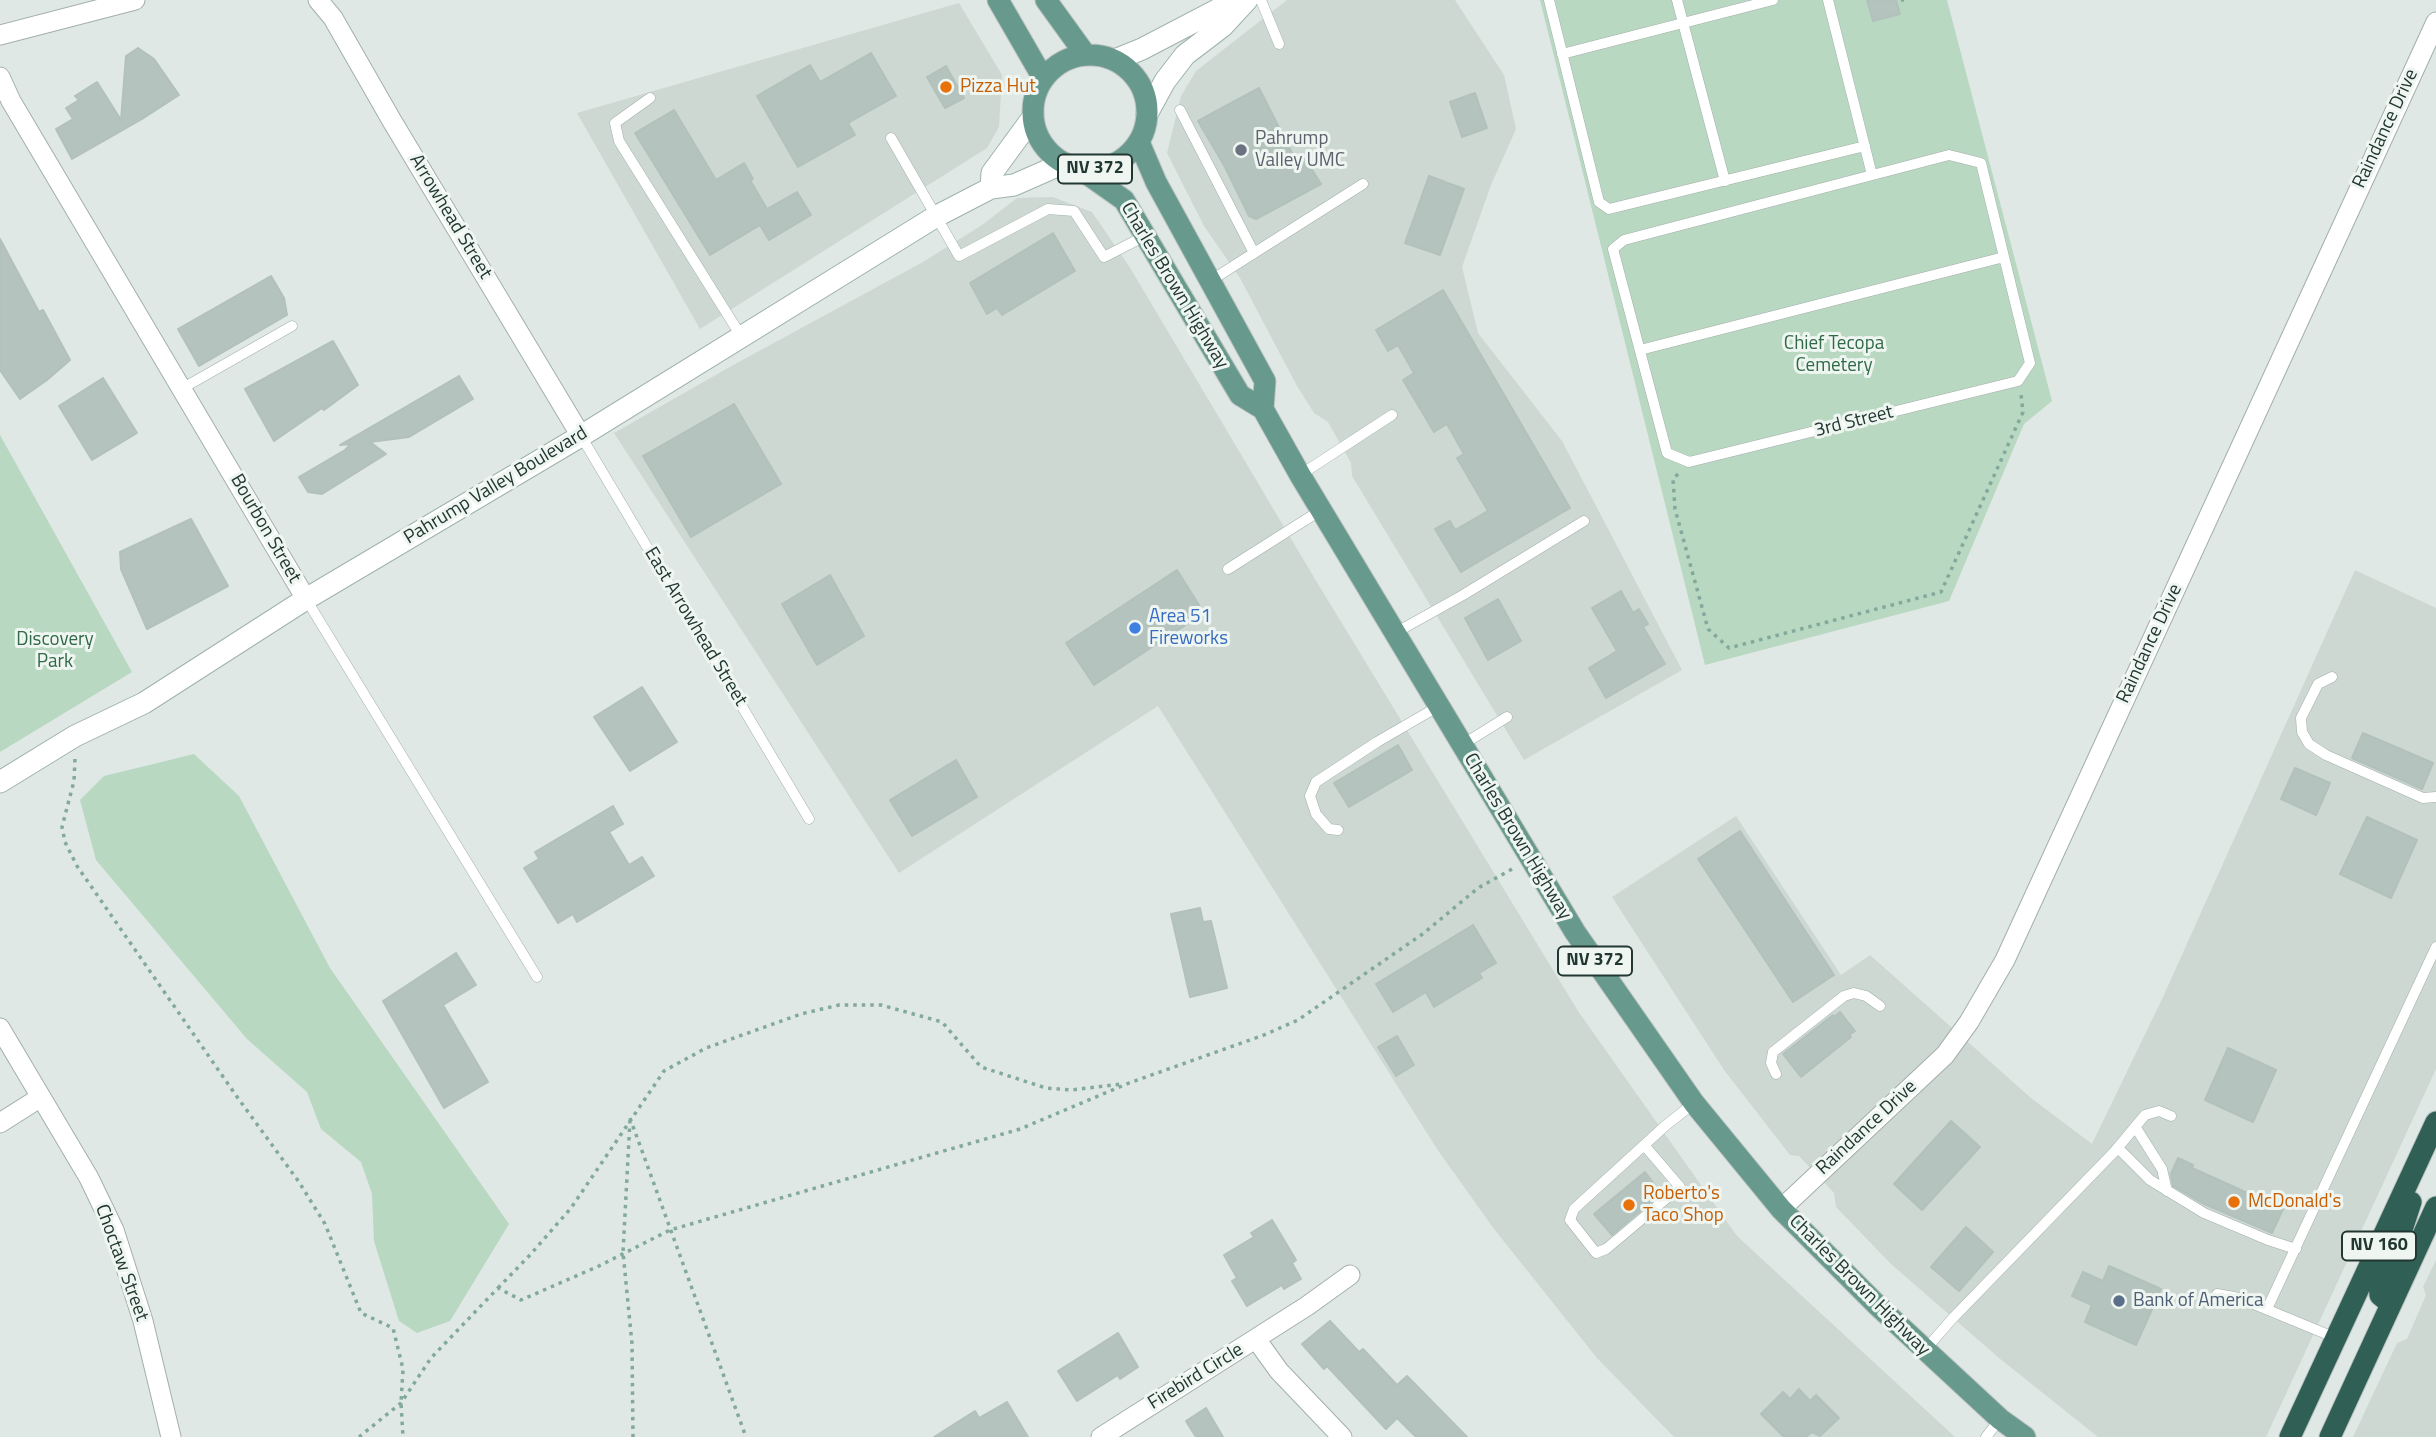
<!DOCTYPE html>
<html>
<head>
<meta charset="utf-8">
<style>
	body { margin:0 }
	canvas { display:block; background:#dfe8e4 }
</style>
</head>
<body>
<canvas width="2436" height="1437"></canvas>
<script>
const context = document.querySelector('canvas').getContext('2d');
context.lineJoin = 'round';
function fill(path, color) { context.fillStyle = color; context.fill(path, 'evenodd'); }
const toPath = rows => new Path2D(rows.map(r => 'M' + r).join(''));
function strokePath(path, color, width, dash) { context.strokeStyle = color; context.lineWidth = width; context.lineCap = dash ? 'butt' : 'round'; context.setLineDash(dash || []); context.stroke(path); }
function write(font, color, halo, rows, align = 'center') {
  context.font = font + ' "Titillium Web",sans-serif'; context.lineWidth = 6; context.setLineDash([]); context.textBaseline = 'middle'; context.strokeStyle = halo; context.fillStyle = color; for (const [text, x, y, turn = 0] of rows) {
    context.save(); context.translate(x, y); context.rotate((+turn || 0) * Math.PI / 180); context.textAlign = isNaN(turn) ? turn : align; if (halo) context.strokeText(text, 0, 0); context.fillText(text, 0, 0); context.restore();
  }
}
fill(toPath([
	[1287,0,1455,0,1504,75,1516,129,1491,185,1462,267,1478,333,1562,441,1682,670,1524,760,1352,476,1351,463,1328,422,1314,413,1297,386,1240,278,1204,226,1167,153,1181,96,1196,71],
	[959,3,1002,75,999,127,987,148,700,329,577,113],
	[1053,197,1092,212,1129,266,1315,579,1578,1011,1737,1236,1955,1437,1674,1437,1597,1358,1494,1229,1437,1149,1158,706,899,873,614,433,735,364,923,262,982,225,1017,198],
	[2355,570,2436,608,2436,1069,2266,1437,2098,1437,1999,1358,1891,1264,1836,1207,1834,1193,1799,1156,1790,1155,1724,1070,1612,897,1736,816,1841,975,1870,955,2031,1098,2092,1144,2163,997],
	[2436,1260,2436,1437,2353,1437,2397,1343,2407,1339,2426,1295,2423,1287]
]), '#cdd8d3');
fill(toPath([
	[1540,0,1947,0,2052,401,2024,424,1949,601,1705,665],
	[0,435,132,672,0,752],
	[194,754,239,796,330,968,509,1224,450,1321,417,1333,399,1321,374,1241,372,1194,361,1162,321,1129,307,1092,247,1039,96,860,80,800,104,776]
]), '#b9d8c1');
const building = toPath([
	[1867,0,1896,0,1900,14,1873,21,1867,0],
	[138,48,154,59,179,95,142,119,72,159,56,129,73,119,66,108,79,100,75,96,97,82,121,120,126,56,138,48],
	[871,53,896,96,848,123,855,135,798,167,757,96,810,65,820,82,871,53],
	[946,66,964,98,945,108,927,77,946,66],
	[1259,88,1296,161,1304,157,1321,184,1256,219,1249,216,1225,167,1198,121,1259,88],
	[1475,93,1487,128,1462,137,1450,102,1475,93],
	[674,110,716,180,744,163,753,179,750,180,767,209,797,192,811,215,769,240,760,225,710,255,635,133,674,110],
	[1429,176,1464,189,1440,255,1405,243,1429,176],
	[1053,233,1075,271,1002,315,997,308,987,314,970,283,1053,233],
	[0,239,39,312,43,310,70,360,47,380,20,399,0,370,0,239],
	[271,276,284,298,287,315,199,366,178,329,271,276],
	[1443,290,1570,508,1461,572,1435,529,1450,521,1455,530,1488,511,1457,458,1464,454,1447,424,1434,432,1403,380,1414,373,1398,345,1388,351,1376,330,1443,290],
	[333,341,358,385,324,410,322,408,274,441,245,389,333,341],
	[459,376,473,399,409,437,370,442,386,454,322,494,308,492,299,477,345,450,351,444,340,445,459,376],
	[103,378,137,433,92,460,59,406,103,378],
	[734,404,781,484,691,537,643,456,734,404],
	[191,519,228,586,147,629,121,569,120,552,191,519],
	[1177,570,1204,613,1094,685,1066,643,1177,570],
	[830,575,864,636,817,665,782,604,830,575],
	[1621,591,1633,613,1639,609,1648,624,1643,627,1665,664,1606,698,1589,668,1617,651,1592,608,1621,591],
	[1498,599,1521,641,1488,660,1465,618,1498,599],
	[642,687,677,742,630,771,594,717,642,687],
	[2363,733,2433,763,2422,789,2352,758,2363,733],
	[1398,745,1412,770,1349,807,1334,783,1398,745],
	[956,760,977,797,912,836,890,800,956,760],
	[2295,768,2330,783,2316,815,2281,799,2295,768],
	[613,806,623,824,609,832,629,865,642,857,654,876,577,922,573,914,558,923,524,868,539,859,535,852,613,806],
	[2367,817,2417,840,2391,898,2340,874,2367,817],
	[1740,831,1834,975,1793,1002,1698,859,1740,831],
	[1200,908,1203,922,1211,921,1227,988,1190,997,1171,914,1200,908],
	[1473,925,1496,963,1479,973,1482,978,1434,1007,1426,992,1393,1012,1376,984,1473,925],
	[456,953,476,985,443,1005,488,1082,444,1108,383,1001,456,953],
	[1840,1012,1855,1031,1849,1035,1851,1037,1801,1077,1783,1054,1833,1015,1834,1017,1840,1012],
	[1397,1036,1414,1065,1396,1076,1378,1047,1397,1036],
	[2228,1048,2276,1070,2253,1122,2205,1100,2228,1048],
	[1951,1121,1980,1147,1922,1210,1894,1184,1951,1121],
	[2178,1158,2193,1165,2192,1168,2283,1209,2272,1233,2202,1203,2173,1186,2171,1174,2178,1158],
	[1645,1172,1661,1193,1612,1235,1594,1214,1645,1172],
	[1272,1220,1296,1260,1292,1263,1301,1279,1284,1289,1282,1285,1247,1306,1232,1281,1237,1278,1224,1255,1254,1237,1251,1233,1272,1220],
	[1966,1227,1993,1252,1959,1291,1931,1267,1966,1227],
	[2109,1266,2161,1289,2136,1345,2085,1322,2092,1305,2072,1296,2083,1272,2103,1281,2109,1266],
	[1330,1321,1359,1352,1363,1349,1397,1385,1407,1376,1467,1437,1416,1437,1397,1418,1386,1429,1327,1366,1324,1369,1302,1344,1330,1321],
	[1118,1333,1138,1367,1120,1379,1118,1375,1077,1401,1058,1371,1118,1333],
	[1799,1389,1810,1401,1816,1395,1839,1418,1820,1436,1812,1432,1806,1437,1784,1437,1761,1414,1783,1392,1790,1399,1799,1389],
	[1007,1402,1028,1437,934,1437,975,1411,979,1418,1007,1402],
	[1206,1408,1223,1437,1196,1437,1186,1421,1206,1408]
]);
fill(building, '#b4c3bd');
strokePath(building, '#b2c1bb', 2);
const lane = toPath([
	[1261,0,1279,44],
	[1549,0,1599,202,1609,209,1865,146],
	[1677,0,1725,181],
	[1828,0,1872,175],
	[1562,54,1773,0],
	[650,98,615,123,619,141,741,336],
	[1180,110,1254,253],
	[891,138,959,256,1048,209,1074,211,1104,257,1145,236],
	[1949,155,1981,163,2030,363,2018,381,1689,462,1667,453,1613,249,1624,240,1949,155],
	[1210,281,1363,184],
	[1640,350,2004,257],
	[183,388,292,326],
	[581,436,809,819],
	[1300,475,1392,415],
	[1228,569,1321,510],
	[306,599,537,977],
	[1395,633,1463,595,1584,521],
	[2332,677,2318,684,2301,718,2302,732,2309,744,2326,755,2423,798,2436,797],
	[1462,745,1507,717],
	[1338,830,1329,829,1316,814,1310,796,1316,782,1377,742,1439,706],
	[1776,1074,1771,1063,1773,1052,1844,996,1854,993,1866,996,1880,1006],
	[2136,1128,2162,1169,2167,1191],
	[1644,1145,1680,1187,1606,1249,1596,1253,1570,1220,1574,1209,1665,1126,1694,1103],
	[2118,1148,2150,1180,2204,1213,2268,1240,2296,1249],
	[2217,1294,2239,1298,2336,1338],
	[2267,1309,2436,947],
	[1925,1350,1952,1319,2115,1151,2145,1115,2159,1111,2171,1116],
	[1986,1437,2000,1419]
]);
const street = toPath([
	[318,0,333,18,392,121,581,436],
	[0,35,135,0],
	[0,77,11,101,306,599],
	[0,1028,89,1178,114,1230,143,1321,171,1437],
	[0,1123,41,1097],
	[1781,1209,1945,1055,1969,1022,2005,960,2436,22],
	[1256,1339,1279,1371,1342,1437],
	[1101,1437,1307,1306,1350,1275]
]);
const secondary = toPath([
	[1115,60,1142,49,1236,0],
	[1147,114,1165,81,1185,55,1223,26,1247,0],
	[991,188,992,173,1033,117],
	[0,782,75,736,144,703,306,599,581,436,935,217,991,188,1014,185,1064,163]
]);
const primary = toPath([
	[998,0,1043,78],
	[1046,0,1085,54],
	'1033 112a57 57 0 1 1 114 0a57 57 0 1 1-114 0Z',
	[1139,142,1156,182,1265,381,1263,409],
	[1080,169,1124,200,1240,395,1263,409,1300,475,1575,932,1694,1103,1781,1209,1878,1306,2000,1419,2025,1437]
]);
const highway = toPath([
	[2391,1304,2380,1295,2379,1283,2400,1236,2411,1202],
	[2290,1437,2436,1122],
	[2330,1437,2436,1207]
]);
strokePath(lane, '#a3afab', 11);
strokePath(street, '#a3afab', 21);
strokePath(secondary, '#9fb3ab', 23);
strokePath(primary, '#bdc3c1', 23);
strokePath(highway, '#bdc3c1', 23);
strokePath(toPath([
	[1901,0,1904,0],
	[1678,474,1673,479,1675,509,1708,629,1729,648,1941,592,2023,412,2021,394],
	[75,759,74,781,62,827,65,842,77,866,235,1094,299,1182,325,1224,361,1313,393,1328,403,1369,401,1403,403,1437],
	[630,1118,746,1437],
	[630,1120,623,1252,632,1344,633,1437],
	[498,1288,530,1255,571,1208,664,1071,706,1048,801,1014,839,1005,881,1005,942,1022,981,1067,1046,1088,1071,1090,1122,1084],
	[359,1437,401,1403,431,1358,498,1288,521,1300,599,1266,670,1230,1020,1129,1129,1083,1264,1035,1298,1020,1424,933,1478,888,1514,868]
]), '#82a99c', 3.5, [3.5, 5]);
strokePath(lane, '#fff', 10);
strokePath(street, '#fff', 19);
strokePath(secondary, '#fff', 21);
strokePath(primary, '#679a8c', 21);
strokePath(highway, '#306055', 21);
for (const [x, y, r, color] of [
	[946,87,7,"#e8710a"],
	[1241,150,7,"#6b7280"],
	[1135,628,7,"#3f7fe0"],
	[2234,1202,7,"#e8710a"],
	[1629,1205,7,"#e8710a"],
	[2119,1301,7,"#5c6f8a"]
]) { const dot = new Path2D(); dot.arc(x, y, r, 0, 2 * Math.PI); context.fillStyle = color; context.fill(dot); strokePath(dot, '#eff6f2', 2.5); }
for (const [x, y, w] of [
	[1095,169,74],
	[1595,961,74],
	[2379,1246,74]
]) { const box = new Path2D(); box.roundRect(x - w / 2, y - 14.5, w, 29, 5); context.fillStyle = '#eff6f2'; context.fill(box); strokePath(box, '#223731', 2); }
write('bold 18px', '#223731', null, [
	["NV 372",1095,169],
	["NV 372",1595,961],
	["NV 160",2379,1246]
]);
write('19px', '#c56008', '#eff6f2', [
	["Pizza Hut",960,87],
	["Roberto's",1643,1194],
	["Taco Shop",1643,1216],
	["McDonald's",2248,1202]
], 'left');
write('19px', '#223731', '#eff6f2', [
	["Raindance Drive",2386,129,-65],
	["Arrowhead Street",450,217,59],
	["Charles Brown Highway",1174,286,59],
	["3rd Street",1854,422,-14],
	["Pahrump Valley Boulevard",496,486,-31],
	["Bourbon Street",265,529,60],
	["East Arrowhead Street",695,627,59],
	["Raindance Drive",2150,644,-65],
	["Charles Brown Highway",1517,837,59],
	["Raindance Drive",1867,1128,-43],
	["Choctaw Street",121,1263,70],
	["Charles Brown Highway",1859,1286,45],
	["Firebird Circle",1196,1377,-32]
]);
write('19px', '#5b616d', '#eff6f2', [
	["Pahrump",1255,139],
	["Valley UMC",1255,161]
], 'left');
write('19px', '#306945', '#eff6f2', [
	["Chief Tecopa",1834,344],
	["Cemetery",1834,366],
	["Discovery",55,640],
	["Park",55,662]
]);
write('19px', '#366cbe', '#eff6f2', [
	["Area 51",1149,617],
	["Fireworks",1149,639]
], 'left');
write('19px', '#4e5e75', '#eff6f2', [
	["Bank of America",2133,1301]
], 'left');
</script>
</body>
</html>
